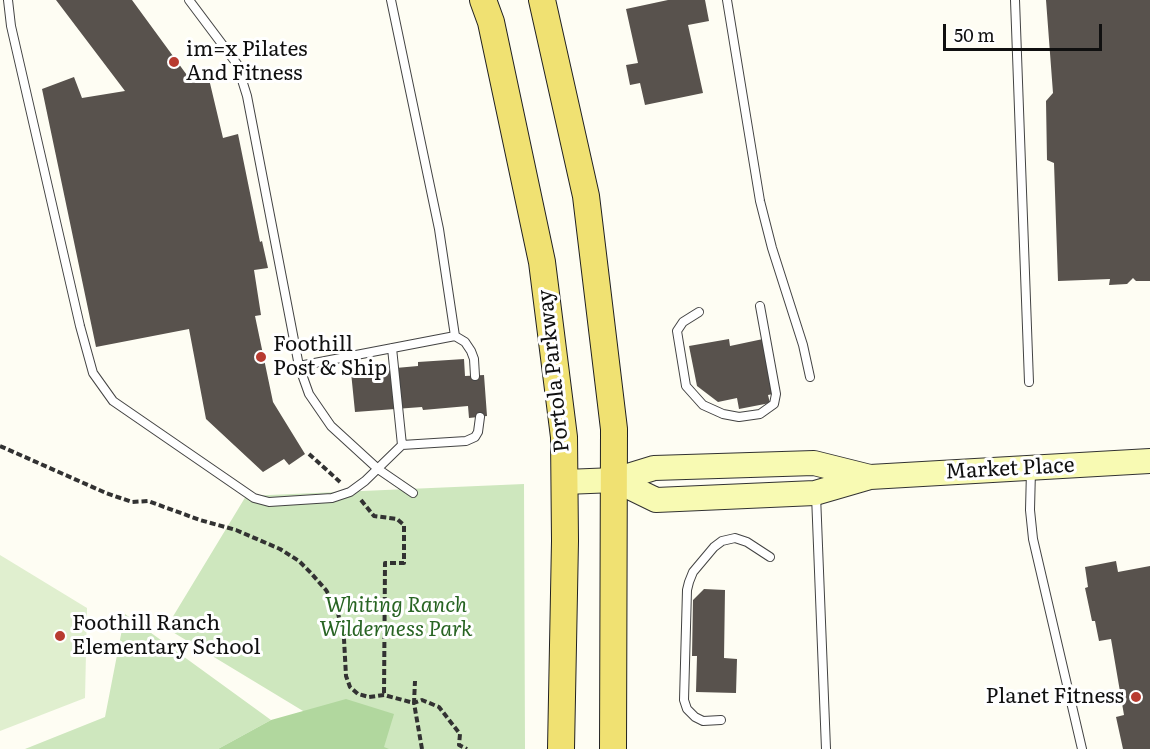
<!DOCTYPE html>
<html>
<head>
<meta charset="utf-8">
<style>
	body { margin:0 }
	#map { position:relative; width:1150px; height:749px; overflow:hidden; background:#fefdf3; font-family:Literata,serif }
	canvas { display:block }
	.scale { position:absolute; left:943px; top:24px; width:159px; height:27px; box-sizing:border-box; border:3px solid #101010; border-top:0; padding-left:8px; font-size:18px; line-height:21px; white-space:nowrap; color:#101010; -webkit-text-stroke:4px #fff; paint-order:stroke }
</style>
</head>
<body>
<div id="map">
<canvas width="1150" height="749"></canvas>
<div class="scale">50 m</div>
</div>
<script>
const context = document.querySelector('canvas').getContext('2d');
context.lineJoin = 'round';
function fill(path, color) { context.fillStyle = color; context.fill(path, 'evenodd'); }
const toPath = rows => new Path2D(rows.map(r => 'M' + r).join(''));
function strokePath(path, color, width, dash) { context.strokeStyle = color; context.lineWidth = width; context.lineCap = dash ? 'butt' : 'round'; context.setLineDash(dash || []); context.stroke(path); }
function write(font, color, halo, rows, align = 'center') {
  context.font = font + ' Literata,serif'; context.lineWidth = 6; context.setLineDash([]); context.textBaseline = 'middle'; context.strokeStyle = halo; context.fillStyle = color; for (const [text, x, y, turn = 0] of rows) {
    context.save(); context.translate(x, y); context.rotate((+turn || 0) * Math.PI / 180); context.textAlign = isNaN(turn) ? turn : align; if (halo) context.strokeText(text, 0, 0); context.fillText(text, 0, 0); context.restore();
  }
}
fill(toPath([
	[524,484,525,749,347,749,351,740,166,628,246,496],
	[125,614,271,720,218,749,25,749,105,717]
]), '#cee7be');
fill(toPath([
	[346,699,394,714,384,747,389,749,218,749,271,720]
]), '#b1d79e');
fill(toPath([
	[0,555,87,608,85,698,0,731]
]), '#e0efcf');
fill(toPath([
	[56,0,132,0,192,82,209,79,223,138,238,134,260,242,262,241,268,268,254,270,261,315,255,316,273,402,305,454,289,465,284,459,263,472,206,419,189,329,96,347,42,89,74,77,82,98,125,91],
	[668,0,705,0,709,21,688,25,703,93,645,105,640,83,630,85,626,65,638,63,626,9],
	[1046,0,1150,0,1150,281,1136,281,1133,278,1127,284,1109,285,1110,279,1058,281,1054,163,1047,160,1046,101,1053,93],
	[729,339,730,346,763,339,773,394,768,395,770,403,739,409,737,398,718,402,697,386,689,346],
	[464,359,465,376,484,375,487,416,469,418,468,406,423,410,422,407,355,412,351,372,418,366,418,362],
	[1116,561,1118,572,1150,566,1150,749,1123,749,1116,717,1124,715,1111,639,1099,641,1095,621,1092,621,1085,588,1088,587,1085,567],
	[704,589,725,590,724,658,737,659,736,693,696,692,697,656,692,656,693,600]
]), '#58524d');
const lane = toPath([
	[8,0,11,26,80,326,93,373,113,401,254,498,269,502,332,498,350,492,365,481,402,445,392,348],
	[189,0,237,64,247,96,299,366,309,394,331,426,378,469,413,493],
	[727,0,760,201,772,248,803,345,810,377],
	[1015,0,1029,382],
	[699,312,683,322,677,331,686,386,703,405,723,414,739,417,760,414,774,404,776,394,760,306],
	[455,336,465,342,471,351,474,359,475,376],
	[299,366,455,336,439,229,391,0],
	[402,445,466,441,475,437,478,432,480,417],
	[1031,470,1030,510,1033,539,1082,749],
	[816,495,826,749],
	[721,720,703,721,695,717,687,709,684,700,687,590,689,582,693,572,714,547,722,541,735,538,747,542,770,557]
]);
const secondary = toPath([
	[615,480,656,500,815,493,870,477,1150,461],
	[565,482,615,480,654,468,814,463,870,477]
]);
const primary = toPath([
	[483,0,491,22,542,262,564,437,565,541,561,749],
	[542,0,586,196,614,429,613,749]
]);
strokePath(lane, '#434343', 10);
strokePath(secondary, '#323232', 26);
strokePath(primary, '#212121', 28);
strokePath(toPath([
	[0,446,106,493,132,502,148,501,200,520,236,530,280,549,299,561,311,573,326,590,337,609,344,639,346,676,350,687,358,694,369,697,384,695,414,703,415,681],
	[309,454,340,482],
	[361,500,374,516,397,519,404,525,404,563,385,563,384,695],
	[422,749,414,703,422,700,439,707,460,734,459,745,467,749]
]), '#323232', 4, [6, 3]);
strokePath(lane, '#fff', 8);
strokePath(secondary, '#f8fab3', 24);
strokePath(primary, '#f0e172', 26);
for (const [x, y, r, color] of [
	[174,62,6,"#b83b30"],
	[261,357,6,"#b83b30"],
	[60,636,6,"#b83b30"],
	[1136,697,6,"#b83b30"]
]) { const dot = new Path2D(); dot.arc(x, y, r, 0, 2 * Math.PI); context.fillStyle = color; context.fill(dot); strokePath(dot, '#fff', 2); }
write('21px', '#101010', '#fff', [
	["im=x Pilates",186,50],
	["And Fitness",186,74],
	["Foothill",273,345],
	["Post & Ship",273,369],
	["Foothill Ranch",72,624],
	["Elementary School",72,648],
	["Planet Fitness",1124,697,"right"]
], 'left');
write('21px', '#101010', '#fff', [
	["Portola Parkway",554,371,-96],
	["Market Place",1010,469,-3]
]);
write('italic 21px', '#286423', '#fff', [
	["Whiting Ranch",396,606],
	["Wilderness Park",396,630]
]);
</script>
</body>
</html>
